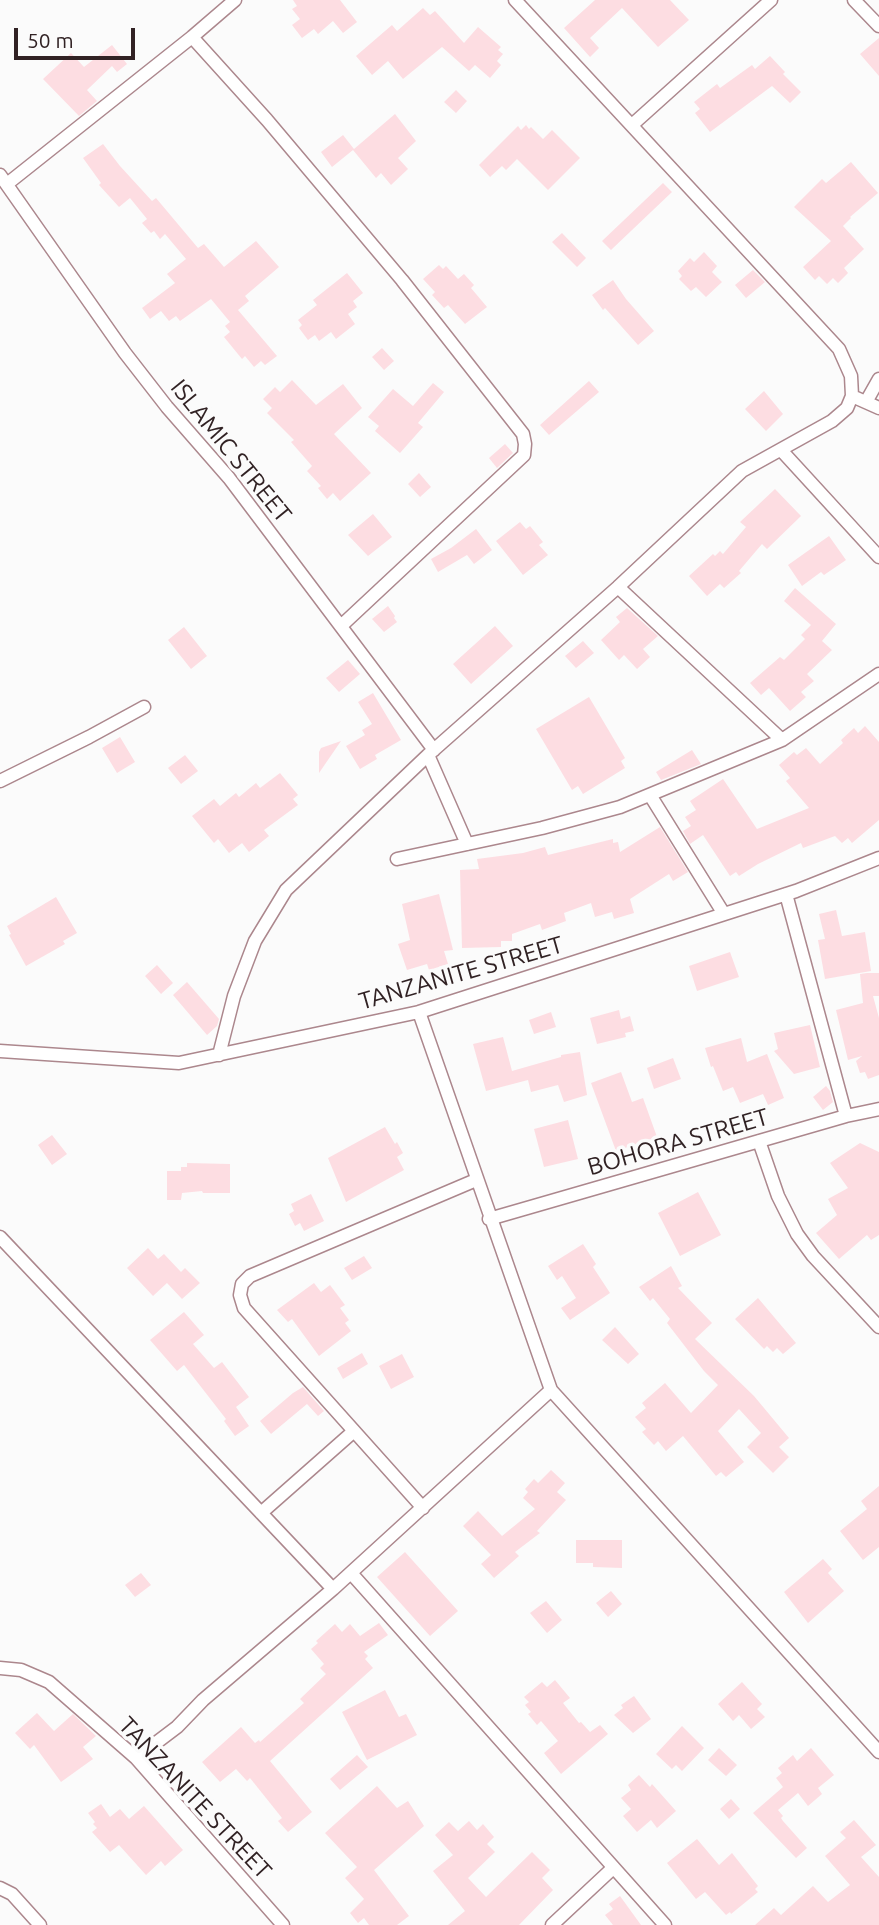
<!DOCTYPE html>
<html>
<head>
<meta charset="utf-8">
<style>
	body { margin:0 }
	#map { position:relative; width:879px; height:1925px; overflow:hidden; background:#fbfbfb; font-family:Ubuntu,sans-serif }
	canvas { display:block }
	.scale { position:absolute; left:14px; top:28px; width:121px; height:32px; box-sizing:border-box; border:4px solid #312224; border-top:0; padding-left:9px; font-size:21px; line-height:24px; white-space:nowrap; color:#312224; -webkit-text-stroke:5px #fbfbfb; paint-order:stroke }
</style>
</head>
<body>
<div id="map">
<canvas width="879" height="1925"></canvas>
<div class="scale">50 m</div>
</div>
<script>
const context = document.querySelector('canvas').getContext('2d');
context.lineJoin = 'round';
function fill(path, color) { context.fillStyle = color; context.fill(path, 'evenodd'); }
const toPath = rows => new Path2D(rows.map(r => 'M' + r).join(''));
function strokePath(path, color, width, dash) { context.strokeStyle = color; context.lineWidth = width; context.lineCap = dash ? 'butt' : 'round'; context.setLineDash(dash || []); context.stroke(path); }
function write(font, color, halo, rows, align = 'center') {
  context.font = font + ' Ubuntu,sans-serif'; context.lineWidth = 7; context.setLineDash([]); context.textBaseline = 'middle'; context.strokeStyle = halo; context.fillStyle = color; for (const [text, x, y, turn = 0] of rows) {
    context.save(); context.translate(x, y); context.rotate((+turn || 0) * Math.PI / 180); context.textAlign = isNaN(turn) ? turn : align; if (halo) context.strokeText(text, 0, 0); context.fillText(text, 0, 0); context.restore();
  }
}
fill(toPath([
	[293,0,340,0,357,22,343,33,333,21,318,34,314,29,302,38,292,25,300,19,292,9,297,6],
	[595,0,670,0,689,20,658,47,622,8,590,38,599,48,590,57,564,28],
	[423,8,430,15,435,11,464,43,478,27,501,47,498,50,503,54,497,61,501,65,490,78,475,65,469,71,442,47,403,79,388,61,372,75,356,56,392,25,397,31],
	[879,38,879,76,860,54],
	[112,45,127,64,117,72,112,66,87,90,97,101,79,116,43,79,71,53,84,67],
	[770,56,785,72,783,74,801,92,790,103,772,86,710,132,695,113,700,109,694,102,717,84,720,88,752,65,755,69],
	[456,90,467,101,456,113,444,102],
	[395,114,416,141,398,158,408,169,391,185,381,173,376,178,353,150,332,167,321,152,343,135,354,149],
	[526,125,529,129,531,127,543,139,552,130,580,158,548,190,517,159,506,170,502,166,490,177,479,165,518,126,521,130],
	[103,144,120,166,152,201,156,198,198,248,204,244,224,267,256,241,279,267,245,296,249,301,238,310,277,356,265,365,261,361,254,367,245,356,242,359,224,337,230,332,225,326,230,322,211,299,180,321,176,316,169,321,161,311,150,319,142,308,175,283,167,274,186,259,165,234,160,239,154,231,151,233,142,223,147,219,130,198,119,207,99,185,101,183,83,158],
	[851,162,878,193,850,217,851,218,843,226,864,249,844,268,848,273,838,283,833,278,827,284,819,276,815,280,803,267,831,241,794,207,822,179,826,183],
	[663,183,672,192,611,250,602,241],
	[562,233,586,258,577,267,552,242],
	[704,252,717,266,712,272,722,282,706,297,696,287,691,291,679,279,682,276,678,271,690,258,694,262],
	[439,265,443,269,446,266,458,279,464,274,474,285,471,288,487,307,465,324,448,305,444,308,432,295,435,292,423,279],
	[753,270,765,282,746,298,735,285],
	[347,273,363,293,353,301,357,307,348,314,355,324,336,339,331,332,319,341,315,335,308,340,299,328,302,325,298,320,317,305,313,300],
	[613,280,626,299,654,331,638,345,605,308,603,310,592,295],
	[382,348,394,361,384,370,372,357],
	[292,380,316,405,343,384,362,408,334,434,371,473,340,501,333,493,327,499,318,488,321,486,307,471,312,466,291,442,294,440,267,413,272,408,263,399,275,387,280,392],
	[589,381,599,392,549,435,540,425],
	[433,383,444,392,418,423,423,427,400,453,375,431,379,426,368,417,393,389,413,406],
	[764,391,783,414,766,431,745,409],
	[505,444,513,453,497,468,489,458],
	[419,473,431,487,420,497,408,484],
	[775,489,801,516,767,549,762,544,739,571,741,573,724,588,720,584,707,596,689,576,713,554,715,556,720,551,723,554,746,527,740,522],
	[373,514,392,537,368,556,348,535],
	[520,522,526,529,530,526,543,542,539,545,548,555,523,575,496,541],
	[476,529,492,550,474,564,467,555,438,572,431,559,451,548],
	[829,536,846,560,824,575,821,572,802,586,788,565],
	[795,588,836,624,822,641,832,650,807,674,814,681,801,692,806,697,790,711,769,688,761,695,750,683,780,657,784,660,805,639,801,635,811,625,784,601],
	[388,606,395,616,394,618,397,622,384,632,372,619],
	[627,608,658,636,643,649,650,657,637,669,624,655,619,660,601,640,620,622,616,617],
	[495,626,513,646,471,684,453,664],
	[184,627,207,656,191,669,168,640],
	[583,641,594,653,576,668,565,656],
	[348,660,360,674,339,692,326,678],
	[373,693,401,740,375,755,377,759,360,769,346,746,365,735,362,730,372,724,358,702],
	[589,697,625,758,621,761,625,768,583,794,578,786,572,790,536,729],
	[865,726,879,742,879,820,852,843,848,838,842,843,835,836,803,848,801,843,758,864,739,876,736,872,730,876,703,835,690,844,683,831,691,826,685,817,696,810,690,801,723,779,757,829,809,808,786,781,790,778,779,765,794,752,797,755,806,748,820,764,843,743,841,740,854,728,858,733],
	[120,737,135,762,117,773,102,748],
	[341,741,319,773,319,752,321,748],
	[692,750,701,764,661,780,656,772],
	[185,755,198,771,181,784,168,768],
	[280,773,298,795,293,799,298,805,264,830,269,836,249,852,242,843,229,853,218,839,214,843,192,816,214,799,220,806,236,793,239,797,256,783,260,788],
	[660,827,688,872,673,881,669,874,630,899,634,913,614,919,612,912,595,917,591,903,564,913,566,921,542,930,540,924,512,934,512,941,501,941,501,947,462,948,460,870,479,869,477,859,523,853,545,847,548,855,613,839,613,843,618,842,620,852],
	[439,894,453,950,444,951,448,964,429,970,427,964,407,970,398,944,410,940,402,904],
	[56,897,77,933,63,941,65,944,26,966,9,935,11,934,7,926],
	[836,910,842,936,865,932,871,971,825,979,818,940,825,939,819,914],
	[730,952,739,977,697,991,689,966],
	[157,965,173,983,161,994,145,976],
	[867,973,879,973,879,996,873,996,879,1018,879,1075,868,1079,865,1072,860,1073,856,1061,862,1056,848,1060,836,1010,863,1003,860,974],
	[187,982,219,1019,217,1026,207,1035,173,995],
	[619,1010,621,1019,630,1016,634,1031,625,1033,626,1037,597,1044,590,1018],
	[551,1012,556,1027,534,1034,529,1020],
	[810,1025,820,1067,794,1074,774,1051,778,1049,774,1033],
	[503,1037,512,1071,561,1057,561,1055,580,1052,587,1095,564,1102,558,1085,531,1092,528,1080,486,1091,473,1044],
	[741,1038,747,1062,767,1054,784,1098,768,1105,763,1094,740,1103,733,1087,723,1091,713,1066,711,1067,705,1048],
	[673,1058,681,1079,654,1089,647,1068],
	[621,1072,632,1102,643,1098,657,1137,616,1151,591,1083],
	[826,1086,830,1091,833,1102,823,1110,813,1097],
	[568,1120,578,1159,544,1167,534,1129],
	[385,1127,395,1144,397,1142,403,1153,397,1157,404,1170,346,1202,328,1158],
	[52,1135,67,1154,52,1165,38,1145],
	[860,1143,879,1152,879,1235,871,1240,867,1235,839,1259,816,1233,837,1215,828,1199,848,1188,830,1163],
	[187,1163,230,1164,230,1193,203,1193,202,1191,182,1193,181,1200,167,1200,167,1171,181,1171,181,1167,187,1167],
	[698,1192,721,1235,680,1256,658,1213],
	[311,1194,324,1221,304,1231,300,1223,295,1226,289,1214,294,1211,291,1204],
	[583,1244,596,1264,593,1267,610,1293,570,1320,561,1308,576,1298,562,1276,557,1280,548,1266],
	[148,1248,158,1259,164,1254,181,1272,185,1268,200,1283,182,1299,167,1283,153,1296,127,1268],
	[364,1256,372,1268,352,1280,344,1268],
	[671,1266,682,1286,678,1288,712,1323,695,1339,754,1396,789,1438,779,1447,789,1457,773,1473,747,1447,761,1433,739,1409,718,1431,744,1462,726,1477,721,1472,716,1476,683,1436,666,1451,658,1441,654,1445,642,1432,646,1429,635,1417,646,1408,642,1403,665,1383,691,1413,718,1385,704,1371,667,1323,670,1319,653,1298,650,1301,639,1287],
	[314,1283,321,1292,330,1285,345,1305,340,1308,349,1320,345,1323,351,1331,319,1356,292,1319,288,1322,277,1310],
	[758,1298,796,1343,783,1354,777,1348,773,1352,767,1346,764,1349,735,1319],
	[184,1312,204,1335,193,1344,214,1368,222,1362,249,1397,236,1407,249,1426,235,1436,224,1421,226,1419,184,1365,177,1371,150,1340],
	[615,1327,639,1354,628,1364,602,1340],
	[362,1353,368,1364,343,1379,337,1368],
	[402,1354,414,1377,391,1389,379,1366],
	[303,1387,324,1411,318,1416,307,1404,271,1434,260,1421,293,1393],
	[551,1470,565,1483,557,1492,566,1500,537,1531,540,1533,515,1552,519,1556,494,1578,481,1564,491,1555,463,1526,478,1511,502,1536,535,1509,523,1498,528,1492,525,1489,534,1479,538,1483],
	[879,1486,879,1547,863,1560,840,1531,867,1509,861,1501],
	[576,1540,622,1540,622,1568,593,1567,593,1563,576,1563],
	[405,1552,458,1611,430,1636,377,1577],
	[823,1559,832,1569,828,1573,844,1591,808,1623,784,1592],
	[141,1573,151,1585,135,1597,125,1585],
	[611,1591,622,1604,608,1617,596,1603],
	[546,1601,562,1620,547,1633,530,1613],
	[379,1623,388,1635,364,1652,368,1656,365,1659,373,1668,270,1761,312,1812,288,1832,278,1821,282,1818,250,1778,247,1781,236,1769,220,1782,202,1762,241,1727,255,1743,259,1740,260,1742,304,1703,300,1699,326,1674,320,1668,324,1664,311,1649,318,1643,316,1641,335,1624,342,1632,350,1624,360,1636],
	[555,1680,570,1698,563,1703,579,1723,581,1722,590,1732,600,1725,608,1734,561,1774,544,1753,558,1741,541,1721,537,1725,528,1714,531,1712,525,1705,529,1702,524,1697,542,1682,547,1687],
	[742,1682,762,1704,757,1709,765,1717,751,1729,739,1715,733,1721,718,1704],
	[385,1690,399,1717,406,1714,417,1735,367,1760,342,1712],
	[634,1696,651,1719,633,1733,614,1715,623,1708,621,1705],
	[37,1713,54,1731,73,1714,96,1736,83,1747,93,1759,61,1782,34,1745,30,1749,15,1733],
	[682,1726,704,1748,682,1771,676,1765,672,1769,656,1754],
	[719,1748,737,1765,726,1776,708,1760],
	[811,1748,834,1775,818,1788,822,1794,808,1806,798,1793,778,1810,783,1816,781,1818,783,1821,807,1848,796,1858,753,1813,783,1787,776,1778,782,1773,778,1768,793,1755,797,1761],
	[357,1755,368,1767,340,1790,330,1779],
	[639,1775,650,1787,652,1784,676,1811,657,1828,651,1820,637,1832,623,1816,631,1809,621,1798,631,1790,628,1785],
	[377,1786,397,1808,408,1801,424,1826,374,1870,409,1916,397,1925,369,1925,364,1918,358,1923,350,1913,364,1899,345,1878,357,1867,325,1833],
	[731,1799,740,1809,729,1819,720,1809],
	[101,1804,110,1817,120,1809,129,1819,144,1806,183,1850,165,1866,161,1861,146,1875,119,1845,110,1852,92,1832,97,1828,93,1824,95,1822,88,1813],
	[854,1820,876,1845,861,1857,879,1877,879,1925,755,1925,774,1908,781,1915,813,1886,828,1902,850,1885,825,1856,846,1838,840,1832],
	[469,1821,477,1830,483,1824,494,1837,487,1844,495,1852,468,1878,486,1897,532,1852,550,1870,542,1878,553,1890,519,1925,448,1925,465,1911,433,1871,453,1855,435,1835,449,1822,458,1831],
	[697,1839,719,1865,732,1853,758,1886,755,1889,758,1892,731,1914,730,1912,726,1915,705,1892,696,1899,667,1863],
	[620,1896,641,1925,613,1925,605,1915,613,1909,609,1904]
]), '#fddde2');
const street = toPath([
	[854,0,879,26],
	[192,37,267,120,402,280,523,434,525,444,524,455,341,626],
	[632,125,771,0],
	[0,175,125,353,167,407,229,478,434,750],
	[7,184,192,37,235,0],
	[852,396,879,408],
	[866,402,879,379],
	[781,450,879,557],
	[618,587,782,740],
	[428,755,467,844],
	[0,781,89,737,144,707],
	[650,795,724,914],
	[397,859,542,828,620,807,782,740,879,674],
	[786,894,846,1116],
	[419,1012,551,1390,879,1752],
	[0,1051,179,1063,419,1012,796,891,879,858],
	[219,1055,234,996,255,941,286,890,428,755,618,587,742,471,832,421,847,408,852,396,851,376,839,349,515,0],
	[759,1141,778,1196,797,1234,813,1256,879,1327],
	[489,1219,846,1116,879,1109],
	[0,1237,333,1589],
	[423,1508,244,1308,240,1295,242,1284,250,1276,476,1180],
	[261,1513,354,1431],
	[351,1573,665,1925],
	[0,1668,21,1670,49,1682,136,1758,283,1925],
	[136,1758,177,1727,203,1700,333,1589,551,1390],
	[0,1888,12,1894,40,1925],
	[552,1925,613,1868]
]);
strokePath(street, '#ac878d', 15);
strokePath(street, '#fff', 12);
write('24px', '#312224', '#fbfbfb', [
	["ISLAMIC STREET",231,451,51],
	["TANZANITE STREET",461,973,-16],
	["BOHORA STREET",678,1142,-16],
	["TANZANITE STREET",195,1798,47]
]);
</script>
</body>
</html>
